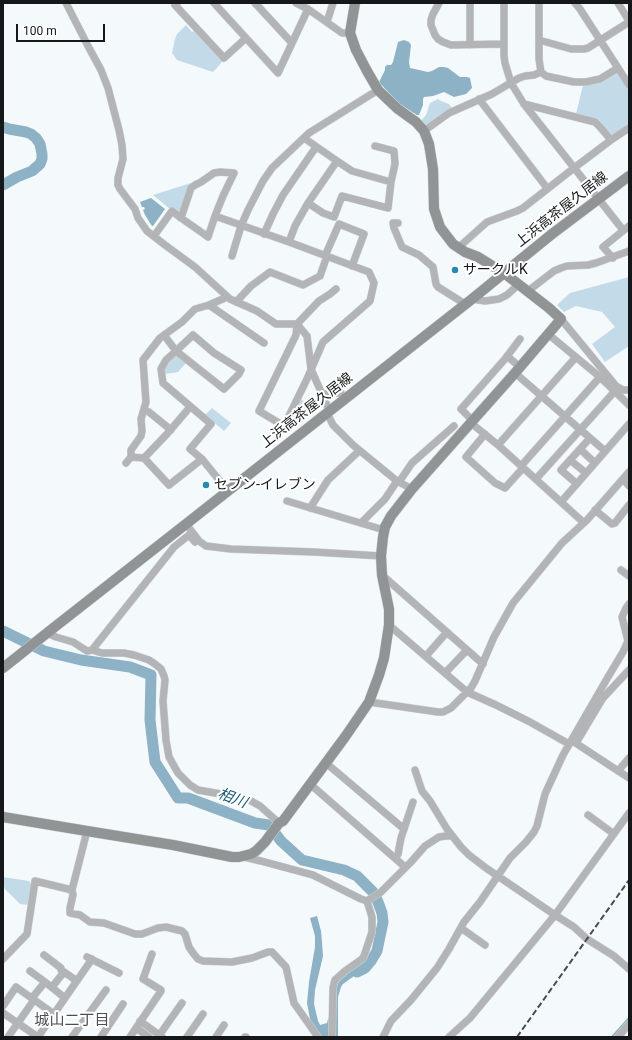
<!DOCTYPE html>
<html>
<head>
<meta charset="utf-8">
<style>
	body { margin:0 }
	#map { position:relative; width:632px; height:1040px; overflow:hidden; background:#f4f9fc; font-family:Roboto,sans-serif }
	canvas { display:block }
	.frame { position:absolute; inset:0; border:4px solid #151718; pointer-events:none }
	.scale { position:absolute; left:16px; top:24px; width:89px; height:18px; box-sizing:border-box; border:2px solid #151718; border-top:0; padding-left:5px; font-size:12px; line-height:14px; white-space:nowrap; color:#151718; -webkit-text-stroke:3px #fff; paint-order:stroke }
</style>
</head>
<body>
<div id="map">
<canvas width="632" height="1040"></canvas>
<div class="frame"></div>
<div class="scale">100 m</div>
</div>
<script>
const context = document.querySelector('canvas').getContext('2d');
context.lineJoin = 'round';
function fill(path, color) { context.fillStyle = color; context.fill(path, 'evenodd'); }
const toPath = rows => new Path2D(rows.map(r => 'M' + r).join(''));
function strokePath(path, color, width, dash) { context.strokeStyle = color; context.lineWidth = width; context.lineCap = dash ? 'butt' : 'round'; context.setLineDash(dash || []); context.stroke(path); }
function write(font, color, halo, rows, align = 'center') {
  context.font = font + ' Roboto,"Noto Sans JP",sans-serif'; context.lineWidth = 4; context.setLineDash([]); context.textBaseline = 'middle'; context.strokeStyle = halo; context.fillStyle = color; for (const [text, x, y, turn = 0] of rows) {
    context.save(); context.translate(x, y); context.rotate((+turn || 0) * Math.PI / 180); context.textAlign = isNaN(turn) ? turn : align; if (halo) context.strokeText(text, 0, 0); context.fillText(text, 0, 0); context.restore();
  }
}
fill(toPath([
	[186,25,192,32,194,31,223,61,213,72,177,60,172,53,175,39,177,34],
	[615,74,618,74,620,75,629,89,629,125,614,135,610,134,599,121,597,120,576,114,583,85,598,83],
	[438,99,441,101,449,104,452,108,427,125,424,125,421,121,426,115,430,103],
	[194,182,182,210,177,211,172,207,170,209,153,195],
	[629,277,629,346,605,362,592,344,615,327,602,312,576,306,564,312,557,305,570,293],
	[178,356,186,363,178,372,165,374,164,370,169,362,174,357],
	[300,399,311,405,305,419,292,429,287,426],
	[212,408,231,423,224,431,205,415],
	[3,877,29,881,32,886,29,905,20,904,5,889,3,884]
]), '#c3dae8');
fill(toPath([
	[404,40,409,42,411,45,409,62,410,68,428,72,432,71,439,67,444,67,448,68,460,77,467,77,470,78,472,88,466,94,454,97,444,92,433,96,424,97,423,99,423,105,419,115,417,115,403,106,401,108,396,101,379,82,385,70,385,67,387,65,391,65,393,62,398,42],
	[151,198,165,209,153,226,152,226,145,215,143,210,145,209,144,207,142,207,140,202],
	[317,916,321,931,322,942,323,956,315,990,314,1004,318,1021,320,1025,327,1023,328,1019,335,1014,337,985,340,980,350,971,366,962,381,944,365,968,343,984,341,987,338,997,338,1037,318,1037,310,1019,307,1003,309,982,315,947,315,936,310,918]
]), '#8db1c5');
strokePath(toPath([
	[612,1037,629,1018]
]), '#8db1c5', 2);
strokePath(toPath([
	[3,127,9,129,26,132,31,134,36,138,40,144,42,154,42,159,40,164,32,171,17,177,3,185],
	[3,631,44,651,81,660,130,667,151,675,150,720,155,762,178,798,188,798,255,823,269,825,281,841,302,860,344,870,357,876,373,892,378,902,382,913,383,922,377,951,371,961,365,968,357,972]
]), '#8db1c5', 11);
const street = toPath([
	[66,3,88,46,101,70,108,88,119,130,122,145,123,159,118,178,118,185,120,189,135,209,138,218,147,231,165,245,195,267,230,299,257,311,276,324,297,324,319,301,330,294,336,289],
	[177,3,175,5,224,58,246,38],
	[214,3,278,73,308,9,296,3],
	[255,3,292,43],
	[439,3,433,14,431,20,431,25,435,35,438,39,443,42,451,45,504,44],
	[504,3,504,56,505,63,511,83,524,104,623,230],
	[539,3,539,59,541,72,546,76,574,82,586,82,600,79,618,68],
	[575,3,580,9,629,85],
	[618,3,629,21],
	[308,9,342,33,350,33],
	[327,22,333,3],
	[539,40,571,49,584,49,588,48,629,22],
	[470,45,470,3],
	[479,99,547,188],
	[524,104,595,122,600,127,611,140],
	[424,131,449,113,492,94,519,78,525,76,534,75,541,72],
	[337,161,352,171,391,182,395,164,394,151,375,146],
	[308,203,323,213,334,217,342,196,388,208,391,182],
	[215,216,289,242,369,272,374,283,370,301,323,342,307,379,284,426,259,411,296,335,297,324],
	[398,223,393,223,394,228,402,247,419,255,433,267,436,284,438,287,465,304],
	[264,234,273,214,283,195,316,147],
	[154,236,172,211,181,218,204,234,208,237,215,216,223,196,234,173,220,172,214,173,201,182,195,185,191,188,181,218],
	[289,242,295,226,308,203,337,161,304,138],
	[458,248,487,222,517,211,523,208,574,168,611,140,629,128],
	[232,256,241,226,248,210,263,181,272,168,309,133,378,90],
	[325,256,339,224,364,234,352,266],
	[613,258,603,247,629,226],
	[528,291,554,271,561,268,567,266,588,265,596,263,629,251],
	[472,299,485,301,499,299,507,295,519,284],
	[236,302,251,286,270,272,303,285,320,276,327,256],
	[209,305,264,343],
	[561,319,616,386,623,390,629,390],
	[297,324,307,336,311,369,329,410],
	[548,334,600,377,629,405],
	[164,335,176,351,193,335,214,353,241,370,239,374,224,389,176,351,166,360,161,369,163,383,211,424,190,449,202,459,228,491],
	[507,356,520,367],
	[515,373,605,451],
	[322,394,341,393],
	[149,412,171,430],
	[327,413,333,425,353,445,397,481,412,489],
	[473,421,461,409,505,359,520,339],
	[471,423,498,445,583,522],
	[485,434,466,457,495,483,505,488,523,468],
	[498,445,576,357],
	[580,449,595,463],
	[131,457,144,458,167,434,190,407],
	[144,458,169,485,202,459],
	[570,460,586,473],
	[126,463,131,457,131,450,141,436,142,431,141,419,146,402,143,360,160,338,182,322,195,309,209,305,227,297],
	[521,466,600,377],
	[536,479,615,391,616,386],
	[623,479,629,486],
	[399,482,412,463,454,426],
	[577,484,561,470,590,438],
	[287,501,384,530],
	[561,502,629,424],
	[310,508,328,480,359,451],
	[595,510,612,524,615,523,629,505],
	[361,523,385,499,397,481],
	[186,524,199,541,206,546,231,549,314,552,381,556],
	[621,570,629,576],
	[382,575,483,664],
	[389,625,467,692,496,705,530,722,569,744],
	[47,633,56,637,73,642,87,651,92,650,102,653,124,653,134,655,149,660,155,664,161,669,164,676,165,680,163,701,166,740,169,757,178,773,190,785,198,790,238,797,251,801,260,806,279,823],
	[92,650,174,547,189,535,195,542],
	[426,656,447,632],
	[445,673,467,650],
	[369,702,438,712,443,712,451,708,471,688,475,681,494,637,513,603,562,543,587,520,629,472],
	[574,742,629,778],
	[576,743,603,698,629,670],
	[326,763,404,829],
	[415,770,422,791,430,801,447,829,461,847,469,855,486,868,555,915,574,927,587,939,614,956,629,969],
	[618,771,629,758],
	[310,784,405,867],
	[588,815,614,834],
	[244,857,261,861,313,875,361,899,367,901],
	[396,858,398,854,401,838,413,802],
	[72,890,73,895,70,908,70,913,80,915,90,922,104,923,135,934,142,934,158,928,166,927,182,931,185,934,189,947,193,953,198,959,203,961,232,962,252,958,268,952,272,952,286,967,294,1003,318,1037],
	[367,901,381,892,411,862,425,846,439,837,446,836,452,836],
	[461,928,485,945],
	[44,955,61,968,61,970,64,972],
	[87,957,119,973],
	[3,959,27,934,35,881,72,890,87,831],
	[30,971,45,982],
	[52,987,64,972,77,981],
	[32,998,45,982,65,998],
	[3,1006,16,987,54,1014],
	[3,1013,38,1037],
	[140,1021,162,1037],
	[136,1028,149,1037],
	[8,1037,34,1000],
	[38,1037,92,959],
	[72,1037,106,990],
	[101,1037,123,1004],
	[130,1037,161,991,161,990,143,979,152,954],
	[158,1037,182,1003],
	[187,1037,203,1014],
	[216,1037,224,1025],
	[245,1037,246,1037],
	[332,1037,333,988,335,980,345,971,362,959,364,956,372,932,372,917,367,901],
	[383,1037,391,1021,411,1000,437,968,449,949,464,922,480,902,510,858,526,842,534,832,537,826,545,794,563,755,608,677,623,652,628,641,622,617,626,608,629,604],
	[449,1037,470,1018,555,915,629,813],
	[618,1037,629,1024]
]);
const secondary = toPath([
	[3,668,47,633,186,524,472,299,552,234,629,176],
	[3,817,87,831,173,845,232,857,239,857,251,854,256,851,265,842,279,823,283,821,345,737,369,702,379,675,384,658,389,625,389,609,382,575,381,556,383,537,385,527,391,516,412,489,515,373,561,319,549,308,504,273,478,257,465,252,453,244,440,227,434,209,433,169,429,144,424,131,416,122,398,109,378,90,367,71,356,50,350,33,355,3]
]);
strokePath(street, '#d0d5d8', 8);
strokePath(secondary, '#d0d5d8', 11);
strokePath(street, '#b2b4b6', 7);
strokePath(secondary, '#919495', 10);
strokePath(toPath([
	[517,1037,629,880]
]), '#494c4d', 2, [6, 3]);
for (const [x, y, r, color] of [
	[455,270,4,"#2788b2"],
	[206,485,4,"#2788b2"]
]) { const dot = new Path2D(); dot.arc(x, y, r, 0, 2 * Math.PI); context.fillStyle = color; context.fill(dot); strokePath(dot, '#fff', 1.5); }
write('14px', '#151718', '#fff', [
	["上浜高茶屋久居線",562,210,-38],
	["上浜高茶屋久居線",307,411,-38]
]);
write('14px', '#151718', '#fff', [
	["サークルK",463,270],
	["セブン-イレブン",214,485]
], 'left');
write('italic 15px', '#175874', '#fff', [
	["相川",232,799,21]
]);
write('15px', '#4b4f51', '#fff', [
	["城山二丁目",72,1021]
]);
</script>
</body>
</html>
